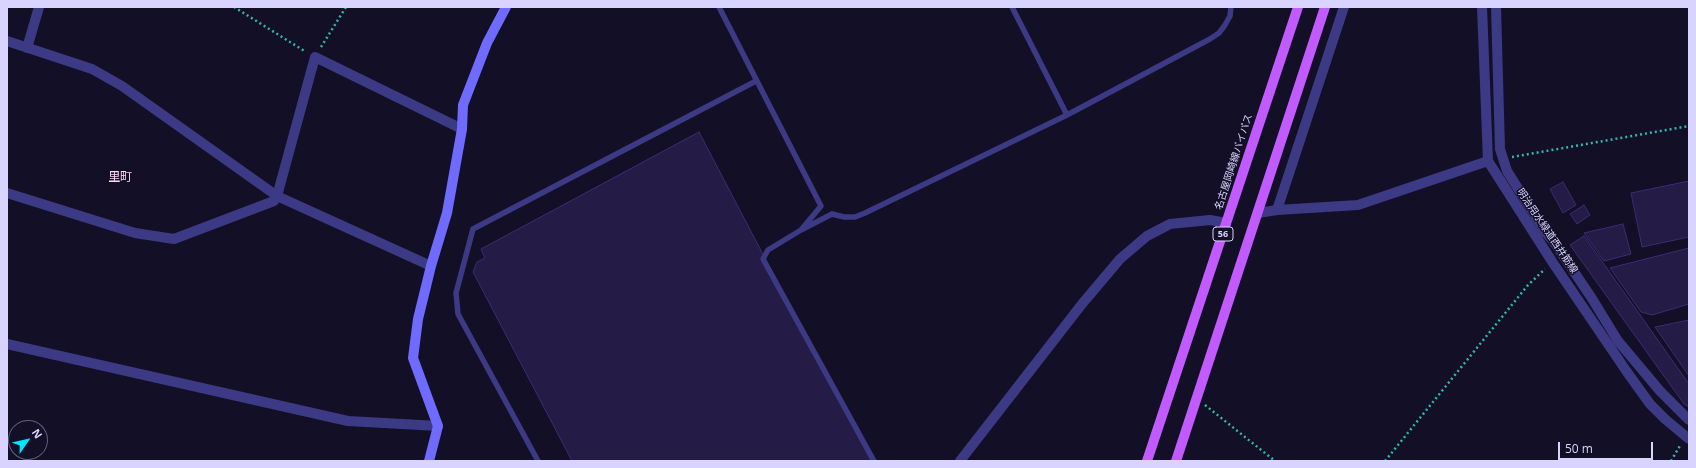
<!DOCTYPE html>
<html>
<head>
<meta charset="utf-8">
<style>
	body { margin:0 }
	#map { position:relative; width:1696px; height:468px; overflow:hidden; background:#130f26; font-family:"Open Sans",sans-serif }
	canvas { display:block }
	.frame { position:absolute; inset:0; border:8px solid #d9d4ff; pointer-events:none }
	.north { position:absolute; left:8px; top:420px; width:40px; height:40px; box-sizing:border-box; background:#130f26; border:1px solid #625e7d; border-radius:50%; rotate:56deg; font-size:11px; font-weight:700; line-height:16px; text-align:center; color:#d9d4ff }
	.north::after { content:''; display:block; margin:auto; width:14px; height:18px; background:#00e5ff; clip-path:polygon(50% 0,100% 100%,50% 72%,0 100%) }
	.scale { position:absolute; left:1558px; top:442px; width:95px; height:18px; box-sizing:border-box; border:2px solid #d9d4ff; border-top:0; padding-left:5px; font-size:12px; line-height:14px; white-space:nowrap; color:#d9d4ff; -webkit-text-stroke:3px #130f26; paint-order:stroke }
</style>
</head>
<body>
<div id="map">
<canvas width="1696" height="468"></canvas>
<div class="frame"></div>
<div class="north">N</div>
<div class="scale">50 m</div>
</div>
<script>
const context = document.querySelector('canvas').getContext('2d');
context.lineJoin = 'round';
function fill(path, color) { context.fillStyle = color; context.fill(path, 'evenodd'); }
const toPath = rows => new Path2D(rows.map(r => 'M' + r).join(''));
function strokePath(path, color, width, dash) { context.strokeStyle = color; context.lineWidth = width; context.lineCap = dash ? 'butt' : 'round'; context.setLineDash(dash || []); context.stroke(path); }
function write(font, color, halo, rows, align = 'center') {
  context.font = font + ' "Open Sans","Noto Sans JP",sans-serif'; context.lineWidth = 3; context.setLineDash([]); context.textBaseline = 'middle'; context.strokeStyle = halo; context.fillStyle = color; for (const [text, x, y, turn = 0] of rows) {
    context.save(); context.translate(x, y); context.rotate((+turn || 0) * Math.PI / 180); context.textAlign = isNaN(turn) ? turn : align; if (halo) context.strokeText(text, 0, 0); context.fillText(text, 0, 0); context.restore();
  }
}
const building = toPath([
	[699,132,871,461,572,461,473,272,477,262,485,258,481,249,699,132],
	[1689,181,1689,237,1642,247,1631,193,1689,181],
	[1563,182,1576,205,1563,213,1550,189,1563,182],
	[1584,205,1590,215,1577,224,1570,214,1584,205],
	[1623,224,1631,254,1604,261,1584,233,1623,224],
	[1584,236,1689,384,1689,407,1684,404,1570,245,1584,236],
	[1689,248,1689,304,1652,315,1641,312,1610,268,1689,248],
	[1689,320,1689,376,1655,327,1689,320]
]);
fill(building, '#241b47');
strokePath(building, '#3b2d73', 1);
strokePath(toPath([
	[234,7,306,52],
	[321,47,346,7],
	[1512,157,1689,126],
	[1205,405,1275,461],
	[1385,461,1528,285,1545,269],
	[1671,461,1681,444]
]), '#2fb8b0', 2.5, [2, 3]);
strokePath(toPath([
	[719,7,821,206,801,230,832,214,844,217,855,217,865,213,1067,115,1210,39,1219,33,1225,25,1230,16,1231,7],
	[1012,7,1067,115],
	[801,230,768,250,763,259,874,461],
	[538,461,458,314,456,293,473,229,756,81]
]), '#3d3a85', 5.5);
strokePath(toPath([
	[1482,7,1488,161,1553,263,1627,372,1650,404,1665,419,1689,439],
	[1496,7,1500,149,1507,171,1546,233,1554,242,1591,297,1618,341,1660,391,1689,420],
	[7,41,92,69,122,86,277,196,431,266],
	[27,48,39,7],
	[7,193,135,233,174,239,274,201,277,196,315,57,462,129],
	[1277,210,1344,7],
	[1258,213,1277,210,1358,205,1488,161],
	[7,344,348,421,438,426],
	[960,461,1082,304,1120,259,1147,236,1170,224,1210,220,1226,223]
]), '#3d3a85', 10);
strokePath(toPath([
	[429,461,438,426,413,358,418,319,431,266,447,213,462,129,463,105,487,43,506,7]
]), '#6f6bff', 10);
strokePath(toPath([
	[1147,461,1298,7],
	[1176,461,1325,7]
]), '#c25bff', 10);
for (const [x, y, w] of [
	[1223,234,20]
]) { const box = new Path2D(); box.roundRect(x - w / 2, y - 7, w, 14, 3); context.fillStyle = '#130f26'; context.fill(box); strokePath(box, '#d9d4ff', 1); }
write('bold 9px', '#d9d4ff', null, [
	["56",1223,234]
]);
write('10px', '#d9d4ff', '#130f26', [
	["名古屋岡崎線バイパス",1234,162,-72],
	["明治用水緑道西井筋線",1547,231,56]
]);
write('12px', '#ffd6f0', '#130f26', [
	["里町",120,178]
]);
</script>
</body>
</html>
